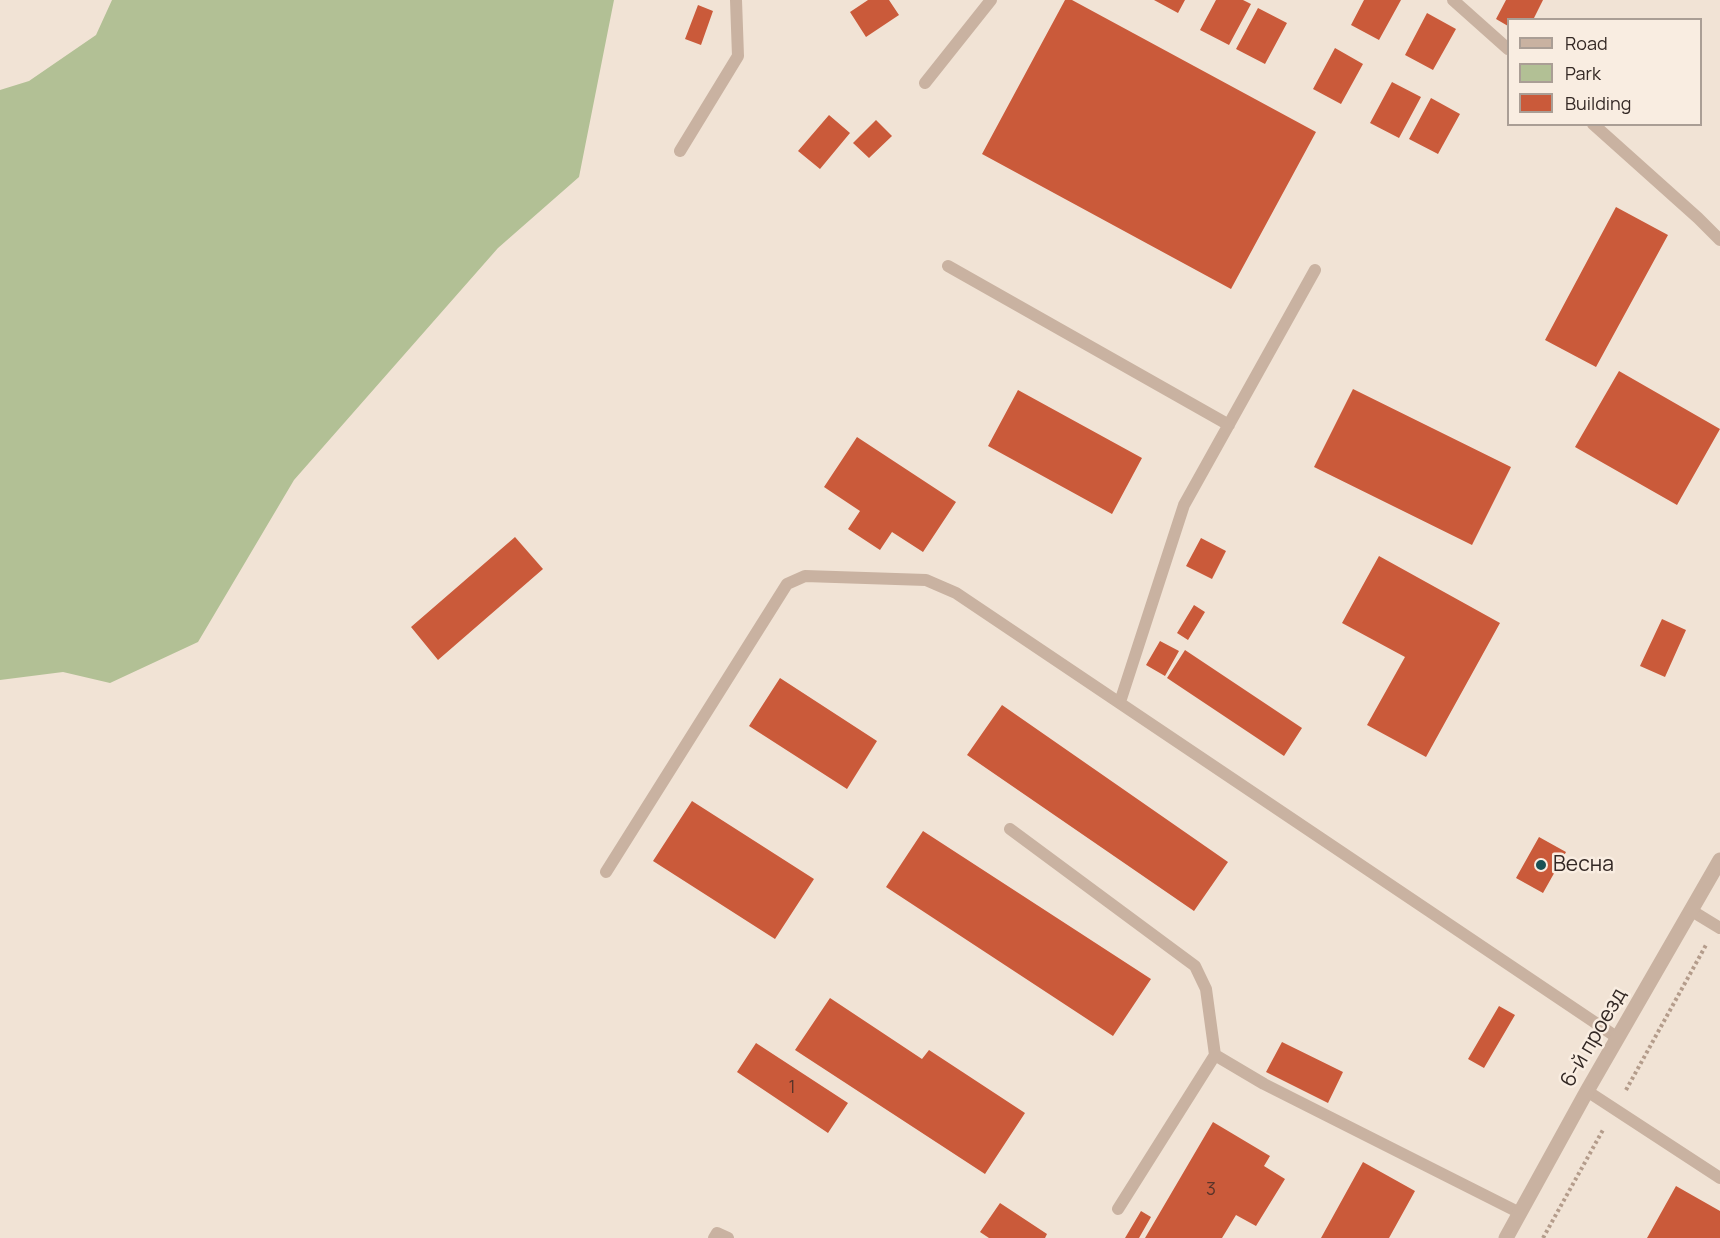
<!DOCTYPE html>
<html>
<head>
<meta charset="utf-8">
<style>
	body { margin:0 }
	#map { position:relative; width:1720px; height:1238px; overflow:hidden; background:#f1e3d5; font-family:Manrope,sans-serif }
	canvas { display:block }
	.legend { position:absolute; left:1507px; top:18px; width:195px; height:108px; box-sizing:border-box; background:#f9ede1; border:2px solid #aa9e95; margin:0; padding:8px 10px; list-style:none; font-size:18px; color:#332824 }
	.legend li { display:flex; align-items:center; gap:12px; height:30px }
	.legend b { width:30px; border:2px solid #aa9e95 }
</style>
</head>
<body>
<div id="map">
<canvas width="1720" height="1238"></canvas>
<ul class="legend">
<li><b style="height:8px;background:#c9b2a1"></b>Road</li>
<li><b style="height:16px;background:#b2c095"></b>Park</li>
<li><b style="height:16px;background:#ca5a3a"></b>Building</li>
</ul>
</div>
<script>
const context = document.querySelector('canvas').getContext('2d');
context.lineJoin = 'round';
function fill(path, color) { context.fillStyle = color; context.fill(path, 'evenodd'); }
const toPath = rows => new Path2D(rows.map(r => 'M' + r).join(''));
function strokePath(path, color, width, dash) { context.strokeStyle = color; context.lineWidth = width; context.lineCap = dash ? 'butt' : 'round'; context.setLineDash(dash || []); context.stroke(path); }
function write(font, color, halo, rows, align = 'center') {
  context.font = font + ' Manrope,sans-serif'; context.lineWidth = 5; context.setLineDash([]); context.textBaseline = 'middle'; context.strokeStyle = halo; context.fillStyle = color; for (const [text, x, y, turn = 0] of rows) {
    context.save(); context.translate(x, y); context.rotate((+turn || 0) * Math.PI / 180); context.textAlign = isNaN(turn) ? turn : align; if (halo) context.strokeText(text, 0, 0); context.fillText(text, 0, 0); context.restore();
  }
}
fill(toPath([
	[112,0,614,0,579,177,498,248,294,480,198,642,110,683,63,672,0,680,0,90,29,81,96,35]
]), '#b2c095');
fill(toPath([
	[868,0,889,0,899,15,866,37,850,12],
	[1065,0,1072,0,1316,132,1231,289,982,154],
	[1154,0,1185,0,1178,13],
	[1216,0,1243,0,1251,4,1229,45,1200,30],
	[1364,0,1401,0,1379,40,1351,25],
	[1506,0,1543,0,1533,20,1508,20,1508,26,1496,19],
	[698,5,713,11,701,45,685,39],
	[1258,8,1287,23,1265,64,1236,49],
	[1427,13,1456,29,1433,70,1405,55],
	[1335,48,1363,64,1341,104,1313,89],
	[1392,82,1421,97,1399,138,1370,123],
	[1431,98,1460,114,1438,154,1409,139],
	[829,115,850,133,820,169,798,151],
	[876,120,892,136,869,158,853,143],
	[1616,207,1668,235,1596,367,1545,340],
	[1619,371,1720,429,1677,505,1575,447],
	[1353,389,1511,467,1472,545,1314,467],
	[1018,390,1142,458,1112,514,988,446],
	[857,437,956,502,923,552,892,532,880,550,848,529,860,511,824,487],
	[515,537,543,569,438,660,411,627],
	[1201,538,1226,551,1212,579,1186,566],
	[1379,556,1500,623,1426,757,1367,725,1405,657,1342,623],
	[1194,605,1205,612,1188,640,1177,633],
	[1662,619,1686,630,1665,677,1640,666],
	[1160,641,1179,651,1165,676,1146,665],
	[1185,650,1302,728,1284,756,1167,678],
	[780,678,877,741,847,789,749,726],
	[1002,705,1228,862,1194,911,967,755],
	[692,801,814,879,775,939,653,861],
	[923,831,1151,979,1113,1036,886,887],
	[1539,837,1566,852,1543,893,1516,878],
	[830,998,922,1059,929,1050,1025,1113,985,1174,795,1050],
	[1499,1006,1515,1015,1484,1068,1468,1059],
	[1282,1042,1343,1072,1328,1103,1266,1072],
	[756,1043,848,1103,828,1133,737,1072],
	[1213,1122,1270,1156,1264,1166,1285,1179,1256,1226,1236,1215,1222,1238,1145,1238],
	[1363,1162,1415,1191,1389,1238,1321,1238],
	[1676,1186,1720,1211,1720,1238,1647,1238],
	[1000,1203,1047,1234,1045,1238,989,1238,980,1232],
	[1141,1211,1151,1217,1139,1238,1125,1238]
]), '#ca5a3a');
strokePath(toPath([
	[1626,1090,1706,945],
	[1543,1238,1604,1128]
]), '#b49c8b', 4, [3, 3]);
strokePath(toPath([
	[1453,0,1508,49],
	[925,83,991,0],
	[1593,124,1698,218,1720,240],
	[680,151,738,56,736,0],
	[948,266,1229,425],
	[1120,702,1184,505,1315,270],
	[1010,829,1195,966,1206,989,1215,1055,1264,1084,1520,1213],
	[606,872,787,584,805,576,926,580,956,593,1618,1038],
	[1692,911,1720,928],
	[1587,1091,1720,1178],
	[1118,1209,1215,1055],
	[714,1238,717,1233,728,1238]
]), '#c9b2a1', 12);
strokePath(toPath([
	[1506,1238,1587,1091,1720,860]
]), '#c9b2a1', 15);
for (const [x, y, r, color] of [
	[1541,865,6,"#195255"]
]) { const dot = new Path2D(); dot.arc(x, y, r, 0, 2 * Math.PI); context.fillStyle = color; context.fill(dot); strokePath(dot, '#f9ede1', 2); }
write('18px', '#59342a', null, [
	["1",792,1088],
	["3",1211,1190]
]);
write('21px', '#332824', '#f9ede1', [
	["Весна",1553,865]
], 'left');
write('21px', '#332824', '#f9ede1', [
	["6-й проезд",1594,1038,-60]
]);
</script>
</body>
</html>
